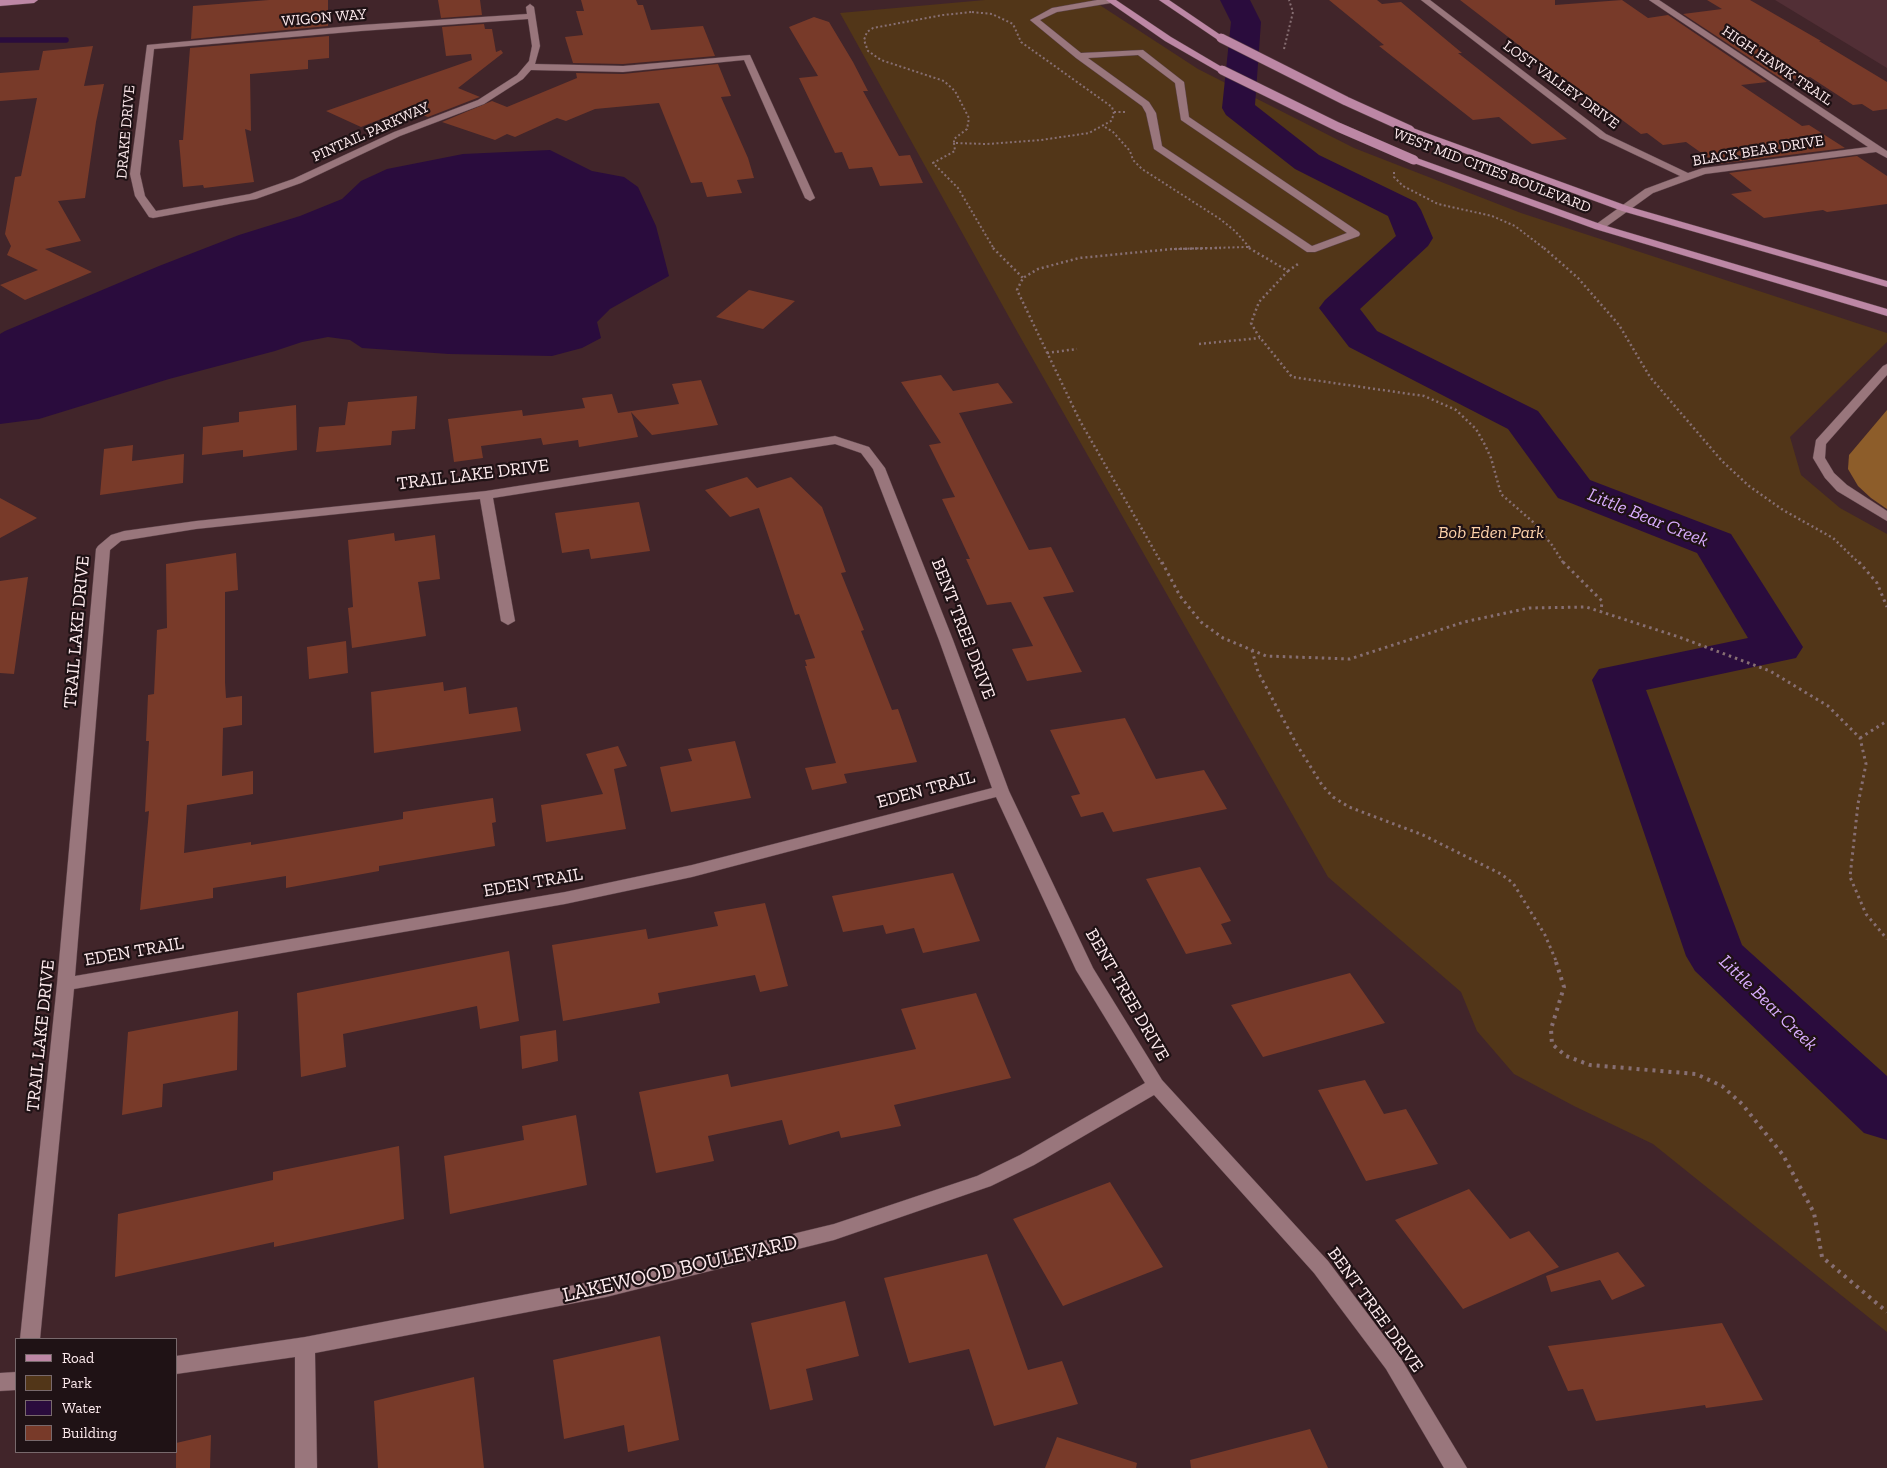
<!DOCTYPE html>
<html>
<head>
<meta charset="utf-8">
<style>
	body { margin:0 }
	#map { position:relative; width:1887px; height:1468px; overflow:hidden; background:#41252a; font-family:"Zilla Slab",serif }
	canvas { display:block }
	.legend { position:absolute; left:15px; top:1338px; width:162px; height:115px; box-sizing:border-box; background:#1f1215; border:1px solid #78696c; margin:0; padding:6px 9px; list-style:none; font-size:15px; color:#feebee }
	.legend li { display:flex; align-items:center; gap:10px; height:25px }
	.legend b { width:25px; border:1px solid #78696c }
</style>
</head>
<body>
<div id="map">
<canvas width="1887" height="1468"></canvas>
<ul class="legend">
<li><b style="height:6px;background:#bd87a5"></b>Road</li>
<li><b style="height:14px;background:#523618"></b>Park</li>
<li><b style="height:14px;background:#2a0c3d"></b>Water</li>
<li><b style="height:14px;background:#783a29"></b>Building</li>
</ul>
</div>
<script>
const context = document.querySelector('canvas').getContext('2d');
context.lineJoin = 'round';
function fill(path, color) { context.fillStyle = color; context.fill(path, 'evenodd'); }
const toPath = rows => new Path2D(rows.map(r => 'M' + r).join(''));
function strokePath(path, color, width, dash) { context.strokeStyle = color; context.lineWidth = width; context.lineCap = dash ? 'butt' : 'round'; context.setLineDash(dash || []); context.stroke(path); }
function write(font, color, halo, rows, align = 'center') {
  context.font = font + ' "Zilla Slab",serif'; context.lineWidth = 4.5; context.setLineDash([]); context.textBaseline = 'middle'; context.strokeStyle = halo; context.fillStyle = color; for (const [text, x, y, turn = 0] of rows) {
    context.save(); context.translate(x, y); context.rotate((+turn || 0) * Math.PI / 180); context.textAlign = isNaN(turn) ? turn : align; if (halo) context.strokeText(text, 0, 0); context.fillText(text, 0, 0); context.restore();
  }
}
fill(toPath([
	[1775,0,1887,0,1887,68]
]), '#522f36');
fill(toPath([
	[985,0,1092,0,1198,69,1354,148,1521,213,1887,333,1887,342,1790,437,1801,475,1840,508,1887,534,1887,1332,1653,1144,1574,1106,1514,1074,1477,1031,1461,992,1328,877,1014,326,840,13]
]), '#523618');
fill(toPath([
	[1887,410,1887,509,1871,498,1858,486,1848,469,1849,455]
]), '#8d5d2a');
fill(toPath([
	[550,150,592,171,624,177,638,187,656,226,669,276,610,309,597,322,601,338,582,348,552,356,449,354,362,348,350,340,328,337,302,342,275,351,169,379,39,419,0,424,0,334,5,331,159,266,239,235,300,216,342,199,361,181,387,169,463,154]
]), '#2a0c3d');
strokePath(toPath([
	[0,40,66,40]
]), '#2a0c3d', 5.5);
fill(toPath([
	[1220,0,1250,0,1261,22,1255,105,1319,155,1416,202,1421,210,1433,238,1428,246,1360,309,1377,331,1538,411,1590,480,1731,534,1803,647,1796,658,1646,690,1742,945,1887,1076,1887,1140,1864,1133,1695,971,1686,956,1592,680,1599,669,1748,638,1697,553,1558,498,1508,429,1349,347,1319,308,1325,300,1396,236,1388,216,1295,169,1226,115,1222,108,1231,22,1220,0]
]), '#2a0c3d');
fill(toPath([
	[269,0,328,0,328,26,191,39,193,6],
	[438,0,480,0,482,15,441,18],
	[581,0,636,0,638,5,643,5,651,30,703,26,715,56,623,64,573,63,565,37,583,35,576,11,584,11],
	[1329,0,1377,0,1382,4,1401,2,1462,53,1458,53,1567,139,1532,144,1499,117,1473,120,1379,46,1384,45],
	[1460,0,1555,0,1555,5,1622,0,1648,18,1668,15,1767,82,1741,85,1802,126,1809,125,1845,148,1717,164,1686,142,1663,145,1647,133,1641,134,1610,111,1606,112],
	[1707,0,1750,0,1821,41,1819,41,1887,82,1887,109,1873,111,1862,104,1853,105,1810,77,1783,80,1683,14,1722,9],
	[814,17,829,22,853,62,868,91,863,91,899,156,910,155,923,183,880,186,872,167,849,169,842,152,835,153,799,78,818,76,789,27],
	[484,24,485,29,492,29,496,52,501,50,503,53,458,88,480,97,477,98,428,117,406,109,361,127,326,111,472,60,471,54,446,56,442,27],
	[329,36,329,58,308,60,308,69,250,74,251,131,245,129,254,182,204,188,203,185,183,187,179,140,183,140,190,48],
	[93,46,84,86,104,84,96,122,85,198,58,201,81,241,45,249,92,272,25,300,0,285,38,270,7,255,11,246,5,234,15,177,21,176,37,98,0,101,0,73,39,70,43,51],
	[718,64,731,96,721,97,748,158,754,178,737,180,742,193,707,197,702,182,691,183,659,103,595,109,566,121,557,118,515,137,507,134,495,140,442,122,492,101,507,107,577,78,576,73,623,74],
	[1857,156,1887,176,1887,204,1827,212,1823,210,1764,218,1731,194,1752,191,1729,173],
	[749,290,795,301,763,329,716,317],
	[941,375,953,391,998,383,1013,403,959,413,1029,550,1051,547,1074,592,1043,597,1082,672,1027,681,1012,649,1033,646,1011,602,987,605,966,559,970,559,942,499,955,497,929,445,941,443,901,382],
	[701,380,718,425,652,435,631,412,638,437,579,447,578,440,543,445,541,438,481,446,483,458,454,462,448,419,522,410,523,416,585,408,582,398,612,394,618,413,679,404,672,384],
	[417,396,415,429,392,431,391,445,316,452,319,427,345,425,348,402],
	[296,405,297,450,243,457,243,450,202,455,203,427,239,422,239,412],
	[133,445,132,461,184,454,183,483,100,495,104,449],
	[747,477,757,488,791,477,822,507,846,572,841,573,864,630,861,631,892,710,898,709,917,762,844,774,847,783,812,790,805,768,836,763,805,666,807,666,805,660,815,658,799,614,795,615,759,508,730,517,705,490],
	[0,498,37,518,0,538],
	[639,502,650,551,591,559,589,549,562,553,555,513],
	[394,533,395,541,435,535,440,579,418,582,426,636,352,648,348,608,353,607,348,540],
	[236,553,238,590,225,592,225,682,226,698,242,696,242,725,223,728,222,776,253,771,253,794,187,805,184,853,251,842,251,845,403,819,403,812,493,798,496,822,492,823,495,846,379,866,379,871,286,888,286,876,213,888,213,898,140,910,149,811,145,812,149,741,146,741,148,695,154,694,157,630,167,628,166,564],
	[28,577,14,674,0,673,0,581],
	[346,641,348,673,309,679,307,647],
	[443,682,444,691,466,687,469,714,517,707,521,731,374,753,371,692],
	[1125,718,1156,779,1204,770,1227,809,1113,832,1103,812,1081,817,1071,796,1080,794,1050,730],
	[735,741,751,798,671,812,660,767,692,761,688,749],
	[618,746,627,766,614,769,626,829,546,842,541,805,603,794,586,754],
	[1200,867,1231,921,1221,924,1232,944,1186,954,1146,879],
	[953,873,980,941,923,953,914,928,886,934,883,925,843,932,832,896],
	[765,903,788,986,760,992,755,975,658,993,660,1003,563,1021,552,945,646,929,648,939,718,926,714,912],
	[509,951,519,1021,480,1029,477,1006,343,1034,346,1067,301,1077,297,993],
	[1350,973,1385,1023,1263,1057,1231,1005],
	[976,993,1011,1078,894,1105,901,1126,841,1138,839,1131,789,1145,782,1120,708,1136,714,1161,656,1173,639,1092,728,1074,731,1087,916,1049,901,1009],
	[238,1011,237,1070,163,1084,162,1107,122,1115,128,1032],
	[556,1030,558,1061,522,1069,520,1036],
	[1365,1080,1384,1114,1406,1109,1438,1164,1366,1181,1318,1090],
	[576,1115,587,1185,450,1214,444,1156,524,1140,522,1126],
	[399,1146,404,1219,274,1247,274,1242,115,1277,118,1214,273,1180,273,1172],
	[1110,1182,1163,1267,1063,1306,1013,1219],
	[1469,1189,1510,1239,1529,1231,1559,1267,1463,1309,1395,1220],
	[1618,1252,1645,1286,1612,1300,1600,1280,1551,1292,1546,1276],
	[987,1254,1028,1370,1062,1361,1078,1404,994,1426,969,1349,909,1363,884,1278],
	[845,1301,859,1356,806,1369,813,1400,770,1410,751,1323],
	[1722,1323,1763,1400,1706,1408,1705,1405,1596,1421,1583,1389,1568,1391,1548,1346],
	[660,1336,679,1440,628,1452,624,1425,564,1439,553,1360],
	[474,1377,484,1468,378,1468,374,1401],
	[1310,1429,1328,1468,1191,1468,1190,1460],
	[211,1435,210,1468,176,1468,176,1443],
	[1057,1437,1137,1463,1136,1468,1045,1468]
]), '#783a29');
const minor = toPath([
	[1097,0,1115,0,1111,3,1057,12,1040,20,1081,53,1143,50,1184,82,1189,117,1359,232,1360,234,1359,236,1315,252,1307,252,1154,149,1146,113,1142,106,1076,58,1030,20,1052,8,1097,0],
	[1138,55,1175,83,1181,120,1347,233,1312,246,1162,146,1156,113,1149,102,1088,58,1138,55],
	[1421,0,1430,0,1606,134,1688,173,1703,168,1868,147,1649,0,1659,0,1887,151,1887,158,1876,152,1705,174,1653,193,1603,229,1595,229,1594,227,1595,225,1645,189,1680,176,1600,138,1421,0],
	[530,4,534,7,540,46,535,64,623,66,750,55,815,198,810,201,805,198,744,60,623,72,531,70,523,79,484,104,400,136,301,183,256,199,153,218,149,217,135,196,130,174,147,45,361,25,527,14,526,7,530,4],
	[528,19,532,46,529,61,517,75,478,100,394,132,293,179,250,194,156,211,145,196,140,174,154,49,361,31,528,19],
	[1887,364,1887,375,1826,444,1825,458,1834,473,1847,485,1887,511,1887,521,1837,491,1825,478,1813,458,1816,440,1883,366,1887,364],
	[835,436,869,447,885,468,953,640,1009,791,1093,968,1162,1080,1328,1261,1400,1357,1467,1468,1444,1468,1386,1369,1314,1273,1154,1095,1034,1165,991,1186,834,1240,606,1297,315,1353,317,1468,295,1468,295,1357,176,1374,176,1356,305,1337,606,1279,834,1224,977,1176,1020,1155,1145,1083,1076,970,996,797,692,877,565,904,74,989,40,1339,20,1339,57,984,96,549,98,546,111,535,124,531,196,521,486,491,835,436],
	[835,444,861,453,873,469,939,640,992,788,692,865,565,892,75,976,110,550,121,541,196,529,480,499,501,621,508,625,515,621,493,498,835,444],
	[16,1372,16,1390,0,1391,0,1373,16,1372]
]);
const major = toPath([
	[0,0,38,0,34,3,0,6,0,0],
	[1106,0,1116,0,1171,37,1227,70,1222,73,1219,72,1165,41,1106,0],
	[1159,0,1169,0,1225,38,1218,40,1159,0],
	[1410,127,1630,207,1887,281,1887,287,1622,211,1407,132,1407,128,1410,127],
	[1414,157,1603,225,1887,309,1887,316,1595,229,1411,162,1409,160,1414,157]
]);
strokePath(minor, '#5b4248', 1);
strokePath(major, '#5b4248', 1);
strokePath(toPath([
	[972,12,992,14,1013,24,1021,42,1112,107,1114,114,1111,121,1089,133,1041,140,987,144,954,143,954,139,967,129,969,118,955,91,944,81,881,60,868,51,864,40,867,32,873,28,943,15,972,12],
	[1284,49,1293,12,1289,0],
	[1114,112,1126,112],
	[1105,127,1113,132,1130,151,1133,160,1142,169,1220,219,1235,231,1251,249],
	[954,143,955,151,933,163,958,188,994,249],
	[1394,172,1394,177,1403,186,1438,204,1492,216,1515,226,1545,249],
	[1174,249,1248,247]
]), '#876f73', 2, [2, 2.5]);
strokePath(toPath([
	[993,248,1023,278],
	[1249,248,1288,271,1259,302,1251,323,1258,335,1292,377,1424,396,1456,410,1476,429,1485,445,1491,458,1501,494,1533,522,1552,545,1564,564],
	[1544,248,1578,278,1619,325,1650,377,1722,461,1749,486,1783,510,1833,538,1860,564],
	[1288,271,1298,264],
	[1199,344,1260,338],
	[1047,353,1077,349],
	[1162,564,1080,421,1017,290,1023,278,1038,269,1079,258,1172,249,1221,248]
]), '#876f73', 2.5, [2, 3]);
strokePath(toPath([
	[1162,562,1180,596,1201,622,1223,638,1266,656,1350,659,1464,622,1529,608,1586,607,1679,637,1770,671,1828,706,1860,738,1866,764,1858,804,1850,877,1866,914,1887,939],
	[1563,562,1602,601,1601,612],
	[1859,562,1877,583,1887,607],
	[1252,650,1258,672,1297,745,1322,785,1333,797,1349,807,1423,835,1501,874,1513,883,1545,935,1557,963],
	[1860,738,1887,721]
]), '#876f73', 3, [2.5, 4]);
strokePath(toPath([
	[1556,962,1564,987,1551,1029,1552,1044,1566,1056,1590,1065,1696,1074,1722,1086,1742,1104,1783,1155,1814,1213,1822,1257,1887,1312]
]), '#876f73', 4, [3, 5]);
fill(minor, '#99767c');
fill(major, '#bd87a5');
const majorBridge = toPath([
	[1221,38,1346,101,1410,130],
	[1222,70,1338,127,1414,160]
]);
strokePath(majorBridge, '#5b4248', 10, []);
strokePath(majorBridge, '#bd87a5', 9);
write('15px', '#feebee', '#1f1215', [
	["WIGON WAY",324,18,-5],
	["HIGH HAWK TRAIL",1777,66,34],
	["LOST VALLEY DRIVE",1561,85,36],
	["DRAKE DRIVE",126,132,-85],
	["PINTAIL PARKWAY",371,132,-24],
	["BLACK BEAR DRIVE",1758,151,-9],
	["WEST MID CITIES BOULEVARD",1492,171,21]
]);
write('18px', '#feebee', '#1f1215', [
	["TRAIL LAKE DRIVE",473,475,-7],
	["BENT TREE DRIVE",963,629,69],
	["TRAIL LAKE DRIVE",77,632,-85],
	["EDEN TRAIL",926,790,-15],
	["EDEN TRAIL",533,883,-10],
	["EDEN TRAIL",134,952,-10],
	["BENT TREE DRIVE",1127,995,60],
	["TRAIL LAKE DRIVE",41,1036,-84],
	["BENT TREE DRIVE",1375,1310,54]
]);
write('italic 18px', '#fdd1a9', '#1f1215', [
	["Bob Eden Park",1491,533]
]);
write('italic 19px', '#d8acfd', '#1f1215', [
	["Little Bear Creek",1648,518,22],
	["Little Bear Creek",1768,1003,44]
]);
write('21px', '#feebee', '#1f1215', [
	["LAKEWOOD BOULEVARD",680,1269,-13]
]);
</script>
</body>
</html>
